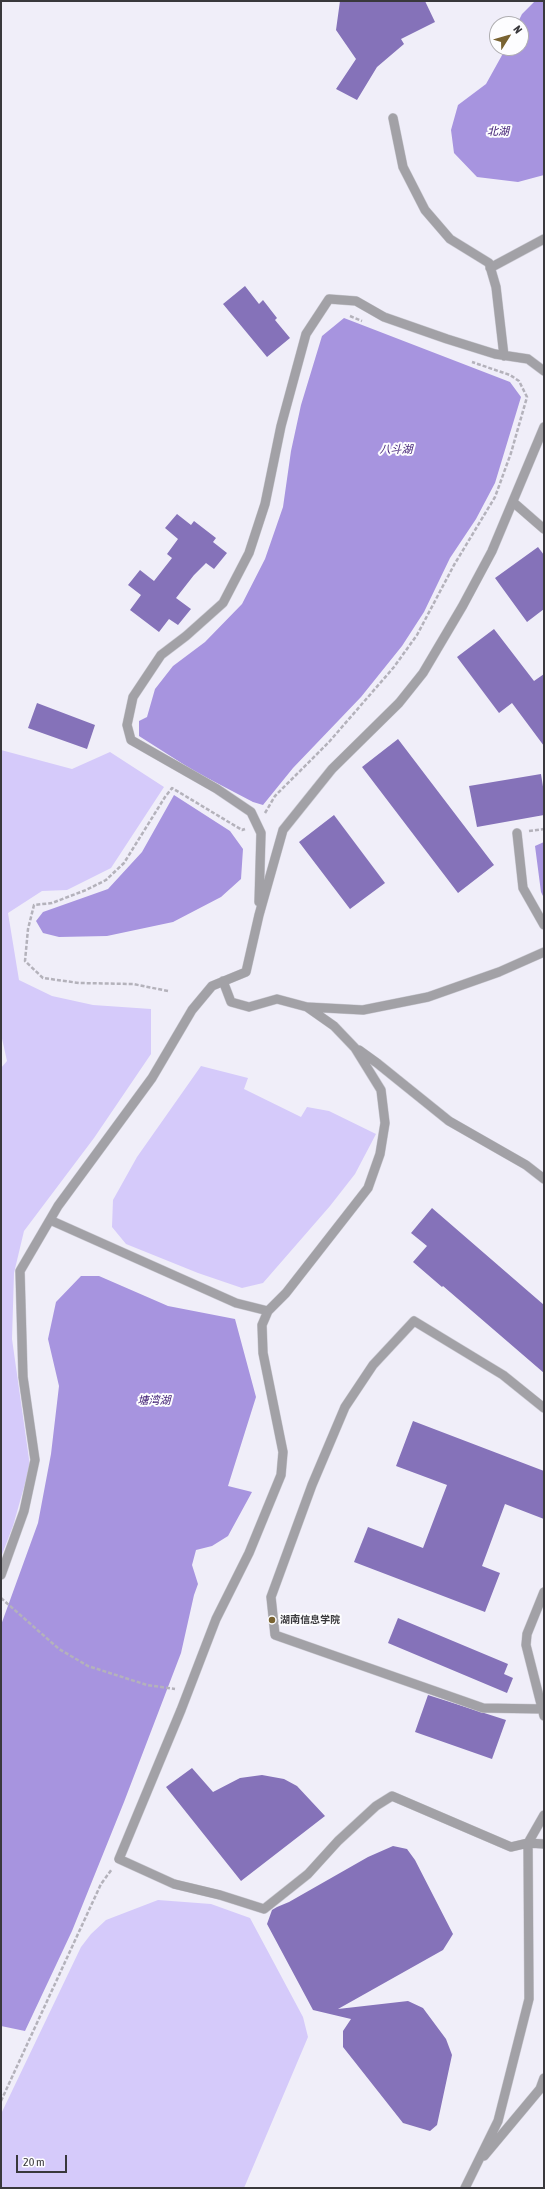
<!DOCTYPE html>
<html>
<head>
<meta charset="utf-8">
<style>
	body { margin:0 }
	#map { position:relative; width:545px; height:2189px; overflow:hidden; background:#f0eef9; font-family:"Asap Condensed",sans-serif }
	canvas { display:block }
	.frame { position:absolute; inset:0; border:2px solid #39383c; pointer-events:none }
	.north { position:absolute; left:489px; top:16px; width:40px; height:40px; box-sizing:border-box; background:#fdfdff; border:1px solid #afaeb1; border-radius:50%; rotate:53deg; font-size:11px; font-weight:700; line-height:16px; text-align:center; color:#39383c }
	.north::after { content:''; display:block; margin:auto; width:14px; height:18px; background:#796332; clip-path:polygon(50% 0,100% 100%,50% 72%,0 100%) }
	.scale { position:absolute; left:16px; top:2155px; width:51px; height:18px; box-sizing:border-box; border:2px solid #39383c; border-top:0; padding-left:5px; font-size:12px; line-height:14px; white-space:nowrap; color:#39383c; -webkit-text-stroke:3px #fdfdff; paint-order:stroke }
</style>
</head>
<body>
<div id="map">
<canvas width="545" height="2189"></canvas>
<div class="frame"></div>
<div class="north">N</div>
<div class="scale">20 m</div>
</div>
<script>
const context = document.querySelector('canvas').getContext('2d');
context.lineJoin = 'round';
function fill(path, color) { context.fillStyle = color; context.fill(path, 'evenodd'); }
const toPath = rows => new Path2D(rows.map(r => 'M' + r).join(''));
function strokePath(path, color, width, dash) { context.strokeStyle = color; context.lineWidth = width; context.lineCap = dash ? 'butt' : 'round'; context.setLineDash(dash || []); context.stroke(path); }
function write(font, color, halo, rows, align = 'center') {
  context.font = font + ' "Asap Condensed","Noto Sans SC",sans-serif'; context.lineWidth = 4; context.setLineDash([]); context.textBaseline = 'middle'; context.strokeStyle = halo; context.fillStyle = color; for (const [text, x, y, turn = 0] of rows) {
    context.save(); context.translate(x, y); context.rotate((+turn || 0) * Math.PI / 180); context.textAlign = isNaN(turn) ? turn : align; if (halo) context.strokeText(text, 0, 0); context.fillText(text, 0, 0); context.restore();
  }
}
fill(toPath([
	[1,750,72,769,110,752,164,787,111,868,67,890,42,891,8,913,19,980,52,996,93,1005,151,1009,151,1054,94,1138,24,1231,14,1273,12,1339,30,1466,13,1526,1,1557,1,1068,7,1061,1,1034],
	[201,1066,248,1078,244,1089,301,1117,307,1107,329,1111,376,1134,355,1174,330,1206,263,1283,242,1288,198,1273,126,1244,112,1227,113,1200,137,1157],
	[158,1900,211,1904,250,1918,303,2017,308,2037,244,2188,1,2188,1,2114,81,1947,91,1934,106,1920]
]), '#d5cafa');
fill(toPath([
	[535,1,544,1,544,175,518,182,477,177,454,153,451,130,458,105,486,84,506,48,521,48,521,24,517,24,522,14],
	[344,318,510,382,521,397,495,483,476,519,450,558,424,612,402,646,361,697,293,768,263,805,253,802,194,771,139,736,139,721,147,717,155,689,173,666,205,642,242,604,265,559,283,507,291,451,301,405,322,336],
	[174,795,230,831,243,849,241,879,221,897,173,922,107,936,59,937,43,933,36,921,43,912,108,889,142,852],
	[544,842,544,898,541,892,535,846],
	[81,1276,99,1276,168,1306,235,1319,256,1397,228,1486,252,1492,228,1536,212,1546,196,1550,192,1565,198,1584,194,1595,181,1653,124,1802,72,1931,25,2031,1,2026,1,1625,38,1523,51,1454,59,1386,48,1339,56,1302]
]), '#a794df');
fill(toPath([
	[340,1,425,1,435,22,401,39,404,44,377,67,357,100,336,89,356,59,336,30],
	[245,286,259,304,263,300,277,318,275,320,290,338,267,357,223,304],
	[177,514,191,525,194,521,216,538,213,542,227,553,214,569,206,563,194,575,176,598,191,609,178,625,169,619,159,632,130,610,141,595,128,585,140,570,154,581,172,558,167,554,178,539,165,528],
	[538,547,544,555,544,609,527,622,495,578],
	[494,629,534,681,544,674,544,746,512,703,499,713,457,657],
	[37,703,95,725,87,749,28,728],
	[398,739,494,865,458,893,362,767],
	[541,774,544,793,544,815,477,827,469,786],
	[334,815,385,883,350,909,299,842],
	[432,1208,544,1305,544,1373,443,1286,442,1287,413,1262,427,1246,411,1233],
	[413,1421,544,1471,544,1519,505,1504,482,1566,500,1573,485,1612,354,1562,368,1527,423,1548,447,1485,396,1466],
	[398,1618,508,1664,504,1674,513,1678,507,1693,388,1643],
	[428,1695,506,1720,492,1759,415,1732],
	[192,1768,213,1792,240,1778,262,1775,284,1779,297,1786,325,1816,241,1881,166,1787],
	[393,1846,407,1849,415,1860,453,1934,443,1950,338,2009,408,2001,423,2008,446,2039,452,2055,437,2125,430,2131,403,2123,343,2047,343,2031,351,2019,313,2010,267,1924,272,1910,277,1907,289,1902,368,1857]
]), '#8572b9');
const service = toPath([
	[393,118,403,167,425,210,450,239,489,263,496,287,504,356],
	[490,268,544,239],
	[513,502,544,529],
	[517,833,523,888,544,925],
	[259,902,261,833,251,812,217,789,131,740,127,725,133,697,161,655,186,636,223,603,249,553,265,504,281,426,306,334,329,299,356,301,384,317,447,339,495,354,528,359,544,371],
	[307,1007,363,1010,428,997,499,972,544,952],
	[359,1050,377,1063,449,1121,526,1165,544,1179],
	[50,1220,236,1303,268,1311,286,1293,368,1188,380,1154,385,1123,381,1090,355,1048,334,1026,307,1007,277,999,249,1007,231,1002,223,981],
	[268,1311,262,1325,263,1353,283,1452,281,1475,249,1553,216,1619,181,1710,119,1859,174,1884,220,1895,264,1909,308,1874,338,1841,376,1806,392,1796,511,1847,528,1843,544,1815],
	[1,1575,24,1511,35,1460,23,1377,20,1271,58,1206,152,1078,192,1010,212,986,246,972,259,915,283,830,332,769,399,703,423,673,462,607,492,551,544,427],
	[544,1592,527,1634,526,1645,544,1716],
	[543,1709,483,1708,275,1635,271,1597,312,1485,345,1407,373,1365,414,1321,503,1375,544,1408],
	[484,2156,540,2089,544,2078],
	[465,2188,498,2121,529,1999,528,1843,544,1844]
]);
strokePath(service, '#cbcad3', 10);
strokePath(toPath([
	[350,316,362,321],
	[265,813,275,796,329,742,394,667,417,635,454,565,495,497,511,453,527,397,519,381,510,375,472,362],
	[529,831,544,829],
	[168,991,133,984,79,983,43,978,25,961,28,929,34,905,52,903,86,890,106,880,124,863,165,797,172,788,242,830,245,829],
	[1,1598,59,1649,88,1666,147,1685,175,1689],
	[1,2101,101,1884,112,1869]
]), '#b4b2bb', 2.5, [4, 2]);
strokePath(service, '#a2a1a6', 9);
for (const [x, y, r, color] of [
	[272,1620,4,"#796332"]
]) { const dot = new Path2D(); dot.arc(x, y, r, 0, 2 * Math.PI); context.fillStyle = color; context.fill(dot); strokePath(dot, '#fdfdff', 1.5); }
write('bold 10px', '#39383c', '#fdfdff', [
	["湖南信息学院",280,1620]
], 'left');
write('italic 11px', '#3b1970', '#fdfdff', [
	["北湖",498,132],
	["八斗湖",396,450],
	["塘湾湖",154,1401]
]);
</script>
</body>
</html>
